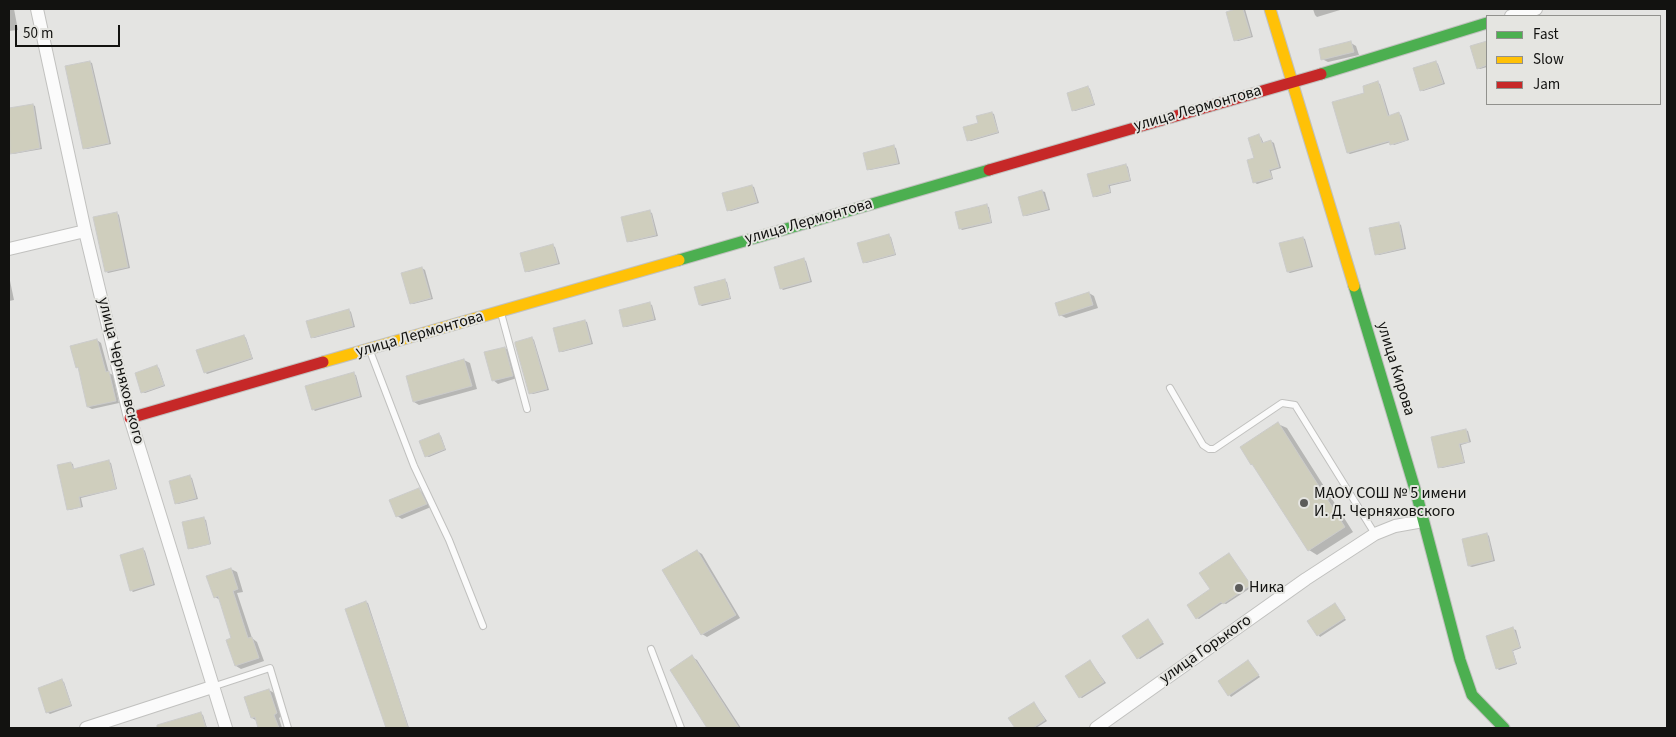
<!DOCTYPE html>
<html>
<head>
<meta charset="utf-8">
<style>
	body { margin:0 }
	#map { position:relative; width:1676px; height:737px; overflow:hidden; background:#e4e4e2; font-family:"Source Sans 3",sans-serif }
	canvas { display:block }
	.frame { position:absolute; inset:0; border:10px solid #121210; pointer-events:none }
	.legend { position:absolute; left:1486px; top:15px; width:175px; height:90px; box-sizing:border-box; background:#e5e5e1; border:1px solid #91918d; margin:0; padding:6px 9px; list-style:none; font-size:15px; color:#121210 }
	.legend li { display:flex; align-items:center; gap:10px; height:25px }
	.legend b { width:25px; border:1px solid #91918d }
	.scale { position:absolute; left:15px; top:25px; width:105px; height:22px; box-sizing:border-box; border:2px solid #121210; border-top:0; padding-left:6px; font-size:15px; line-height:18px; white-space:nowrap; color:#121210; -webkit-text-stroke:4px #e5e5e1; paint-order:stroke }
</style>
</head>
<body>
<div id="map">
<canvas width="1676" height="737"></canvas>
<div class="frame"></div>
<ul class="legend">
<li><b style="height:6px;background:#4caf50"></b>Fast</li>
<li><b style="height:6px;background:#ffc107"></b>Slow</li>
<li><b style="height:6px;background:#c62828"></b>Jam</li>
</ul>
<div class="scale">50 m</div>
</div>
<script>
const context = document.querySelector('canvas').getContext('2d');
context.lineJoin = 'round';
function fill(path, color) { context.fillStyle = color; context.fill(path, 'evenodd'); }
const toPath = rows => new Path2D(rows.map(r => 'M' + r).join(''));
function strokePath(path, color, width, dash) { context.strokeStyle = color; context.lineWidth = width; context.lineCap = dash ? 'butt' : 'round'; context.setLineDash(dash || []); context.stroke(path); }
function write(font, color, halo, rows, align = 'center') {
  context.font = font + ' "Source Sans 3",sans-serif'; context.lineWidth = 4; context.setLineDash([]); context.textBaseline = 'middle'; context.strokeStyle = halo; context.fillStyle = color; for (const [text, x, y, turn = 0] of rows) {
    context.save(); context.translate(x, y); context.rotate((+turn || 0) * Math.PI / 180); context.textAlign = isNaN(turn) ? turn : align; if (halo) context.strokeText(text, 0, 0); context.fillText(text, 0, 0); context.restore();
  }
}
fill(toPath([
	[9,9,14,9,18,30,9,31],
	[1241,9,1245,9,1253,37,1238,41,1235,40,1228,13],
	[1313,9,1340,9,1340,10,1317,17,1315,15],
	[1351,43,1356,46,1359,55,1328,62,1322,59],
	[1487,43,1487,67,1480,69,1478,68,1472,47],
	[90,62,92,63,111,144,87,149,85,148,67,67],
	[1436,62,1438,64,1445,84,1423,91,1421,90],
	[1378,83,1380,84,1390,117,1399,114,1401,115,1409,140,1394,145,1391,142,1350,154,1348,153,1366,93],
	[1088,87,1090,89,1095,105,1075,111,1073,110],
	[33,105,35,106,42,149,13,154,11,153,9,139,9,109],
	[992,113,994,114,999,133,971,141,968,140,980,123],
	[1259,136,1261,137,1264,144,1271,141,1274,143,1281,168,1271,171,1273,179,1257,184,1254,182,1255,159],
	[894,147,896,148,900,164,870,170,868,169],
	[1126,165,1128,167,1131,181,1110,186,1111,193,1096,197,1094,196],
	[752,186,754,187,759,203,731,211,728,210],
	[1042,191,1045,192,1050,210,1026,216,1024,215,1019,197],
	[986,206,989,207,992,223,962,230,960,228],
	[650,212,652,213,658,236,630,242,628,241],
	[117,213,119,215,130,268,108,273,106,271],
	[1398,223,1401,225,1406,249,1379,255,1376,254],
	[889,236,891,237,896,255,866,263,864,262],
	[1303,238,1305,239,1313,267,1290,273,1288,272],
	[553,246,555,247,560,264,528,272,526,271],
	[804,260,806,261,812,282,783,290,781,288],
	[422,268,425,270,433,299,413,304,411,303],
	[9,276,14,300,9,301],
	[725,281,727,282,731,299,702,306,700,305],
	[1089,293,1094,296,1098,308,1066,318,1060,315],
	[650,304,652,305,656,320,626,327,624,326],
	[349,310,351,312,355,327,314,338,312,337],
	[585,321,587,322,593,344,562,352,560,351],
	[244,336,246,338,253,359,207,374,205,372],
	[532,338,534,340,549,390,533,394,530,393],
	[97,340,101,343,109,373,113,375,119,403,92,409,88,407,80,369,77,367],
	[505,348,510,351,517,378,498,384,493,380],
	[464,360,470,363,477,389,419,405,414,402,407,377],
	[157,367,159,368,165,386,145,393,142,392],
	[353,374,356,375,362,397,315,411,313,409],
	[1278,424,1287,428,1353,532,1317,555,1309,550],
	[1466,430,1468,431,1471,442,1461,445,1465,463,1442,468,1439,467],
	[439,434,441,436,446,450,429,457,426,456],
	[109,462,111,463,117,489,81,498,83,507,70,510,68,509,71,463,73,464,74,470],
	[190,477,192,478,198,499,178,504,176,503],
	[419,490,424,493,431,507,402,519,397,516],
	[204,519,206,520,211,544,191,549,189,548],
	[1487,534,1489,536,1495,561,1472,567,1469,566],
	[143,549,145,551,155,585,133,592,131,590],
	[697,551,702,554,740,618,707,637,702,634],
	[1229,554,1252,587,1226,604,1223,603,1199,619,1197,618],
	[231,569,237,572,243,592,237,593,252,638,257,642,264,661,241,669,236,666,233,639,220,600,215,597],
	[366,602,368,603,409,728,387,728,347,610],
	[1335,604,1346,620,1320,637,1309,622],
	[1148,621,1164,644,1140,659,1138,658],
	[1513,629,1516,630,1521,648,1513,651,1517,664,1499,670,1497,668],
	[692,657,697,660,741,728,709,728,672,670],
	[1090,661,1106,683,1082,698,1080,697],
	[1248,662,1260,677,1231,697,1220,682],
	[62,681,64,682,72,706,50,714,47,712],
	[269,690,274,693,282,716,279,718,282,728,259,728,257,721,252,718],
	[1034,703,1047,721,1036,728,1017,728,1010,719],
	[201,714,203,715,207,728,178,728,176,721]
]), '#0003');
const building = toPath([
	[1236,9,1243,9,1251,36,1234,41,1226,12,1236,9],
	[1351,41,1354,52,1321,60,1319,49,1351,41],
	[1487,41,1487,65,1477,69,1470,46,1487,41],
	[90,61,109,143,83,149,65,66,90,61],
	[1436,61,1443,83,1420,91,1413,68,1436,61],
	[1378,81,1388,116,1399,112,1407,140,1390,145,1389,141,1347,153,1332,102,1364,93,1363,86,1378,81],
	[1088,86,1094,104,1072,111,1067,93,1088,86],
	[33,104,40,148,10,154,9,108,33,104],
	[992,112,998,132,967,141,963,127,978,123,976,116,992,112],
	[1259,134,1262,143,1271,140,1279,167,1269,170,1272,178,1253,183,1247,160,1254,158,1248,138,1259,134],
	[894,145,898,163,867,170,863,153,894,145],
	[1126,164,1130,180,1108,185,1110,192,1093,197,1087,174,1126,164],
	[752,185,757,202,727,211,722,193,752,185],
	[1042,190,1048,209,1023,216,1018,197,1042,190],
	[987,204,991,222,959,229,955,212,987,204],
	[650,210,656,235,627,242,621,217,650,210],
	[117,212,128,267,105,272,93,217,117,212],
	[1399,222,1404,248,1375,255,1369,228,1399,222],
	[889,234,895,254,863,263,857,243,889,234],
	[1303,237,1311,266,1287,272,1279,243,1303,237],
	[553,244,558,263,525,272,520,253,553,244],
	[804,258,810,281,780,289,774,267,804,258],
	[422,267,431,298,410,304,401,273,422,267],
	[725,279,730,298,699,305,694,287,725,279],
	[1089,292,1093,305,1059,316,1055,303,1089,292],
	[650,302,654,319,623,327,619,310,650,302],
	[349,309,353,326,311,338,306,321,349,309],
	[585,320,591,343,559,352,553,328,585,320],
	[244,335,252,358,204,373,196,350,244,335],
	[532,337,547,389,529,394,515,344,515,342,532,337],
	[97,339,106,372,109,371,116,401,87,407,78,367,76,368,70,346,97,339],
	[505,347,513,376,492,381,484,352,505,347],
	[464,359,472,386,413,402,406,376,464,359],
	[157,365,164,385,141,393,135,373,157,365],
	[354,372,360,396,312,410,305,386,354,372],
	[1278,422,1345,527,1308,551,1252,464,1251,465,1240,447,1278,422],
	[1466,429,1469,442,1459,444,1464,462,1438,468,1431,437,1466,429],
	[439,433,445,449,425,457,419,441,439,433],
	[109,460,116,489,79,497,81,507,67,510,57,465,71,462,73,469,109,460],
	[190,475,196,498,175,504,169,481,190,475],
	[419,488,427,504,396,517,389,500,419,488],
	[204,517,210,544,188,549,182,522,204,517],
	[1487,533,1493,560,1468,566,1462,539,1487,533],
	[143,548,153,584,130,591,120,555,143,548],
	[697,550,736,615,701,635,662,570,697,550],
	[1229,553,1251,585,1223,604,1221,602,1196,619,1187,605,1210,589,1199,573,1229,553],
	[231,568,238,589,233,591,248,638,252,637,259,658,235,666,226,640,231,638,218,596,214,598,206,576,231,568],
	[366,601,393,680,408,728,386,728,345,609,366,601],
	[1335,603,1345,618,1317,636,1307,621,1335,603],
	[1148,619,1163,642,1137,659,1122,636,1148,619],
	[1513,627,1520,647,1512,650,1516,663,1496,669,1486,636,1513,627],
	[692,655,739,728,707,728,670,670,692,655],
	[1090,660,1104,682,1079,698,1065,676,1090,660],
	[1248,660,1259,675,1228,696,1218,681,1248,660],
	[62,679,71,705,46,713,38,688,62,679],
	[269,689,277,713,274,715,279,728,258,728,255,717,251,718,244,697,269,689],
	[1034,702,1045,720,1033,728,1015,728,1008,718,1034,702],
	[201,712,206,728,157,728,157,725,201,712]
]);
fill(building, '#cfcebd');
strokePath(building, '#cbcbca', 1);
const lane = toPath([
	[501,313,527,409],
	[370,351,414,466,449,540,483,626],
	[1170,388,1203,445,1209,449,1214,449,1282,403,1295,405,1375,534],
	[651,649,681,728],
	[212,687,270,668,288,728]
]);
const street = toPath([
	[37,9,85,231,130,418,226,728],
	[1511,16,1536,9],
	[9,249,85,231],
	[86,728,212,687],
	[1096,728,1306,579,1375,534,1395,526,1423,521]
]);
const fast = toPath([
	[1321,74,1487,23],
	[679,260,989,170],
	[1354,286,1417,496,1460,660,1472,695,1504,728]
]);
const slow = toPath([
	[1270,9,1354,286],
	[323,362,679,260]
]);
const jam = toPath([
	[989,170,1321,74],
	[130,418,323,362]
]);
strokePath(lane, '#c1c1bf', 8);
strokePath(street, '#c1c1bf', 14);
strokePath(fast, '#c1c1bf', 13);
strokePath(slow, '#c1c1bf', 13);
strokePath(jam, '#c1c1bf', 13);
strokePath(lane, '#fbfbfb', 6);
strokePath(street, '#fbfbfb', 12);
strokePath(fast, '#4caf50', 11);
strokePath(slow, '#ffc107', 11);
strokePath(jam, '#c62828', 11);
for (const [x, y, r, color] of [
	[1304,503,5,"#5c5c5a"],
	[1239,588,5,"#5c5c5a"]
]) { const dot = new Path2D(); dot.arc(x, y, r, 0, 2 * Math.PI); context.fillStyle = color; context.fill(dot); strokePath(dot, '#e5e5e1', 2); }
write('16px', '#121210', '#e5e5e1', [
	["улица Лермонтова",1198,109,-16],
	["улица Лермонтова",809,222,-16],
	["улица Лермонтова",420,335,-16],
	["улица Кирова",1395,369,73],
	["улица Черняховского",120,371,76],
	["улица Горького",1206,650,-35]
]);
write('16px', '#121210', '#e5e5e1', [
	["МАОУ СОШ № 5 имени",1314,494],
	["И. Д. Черняховского",1314,512],
	["Ника",1249,588]
], 'left');
</script>
</body>
</html>
